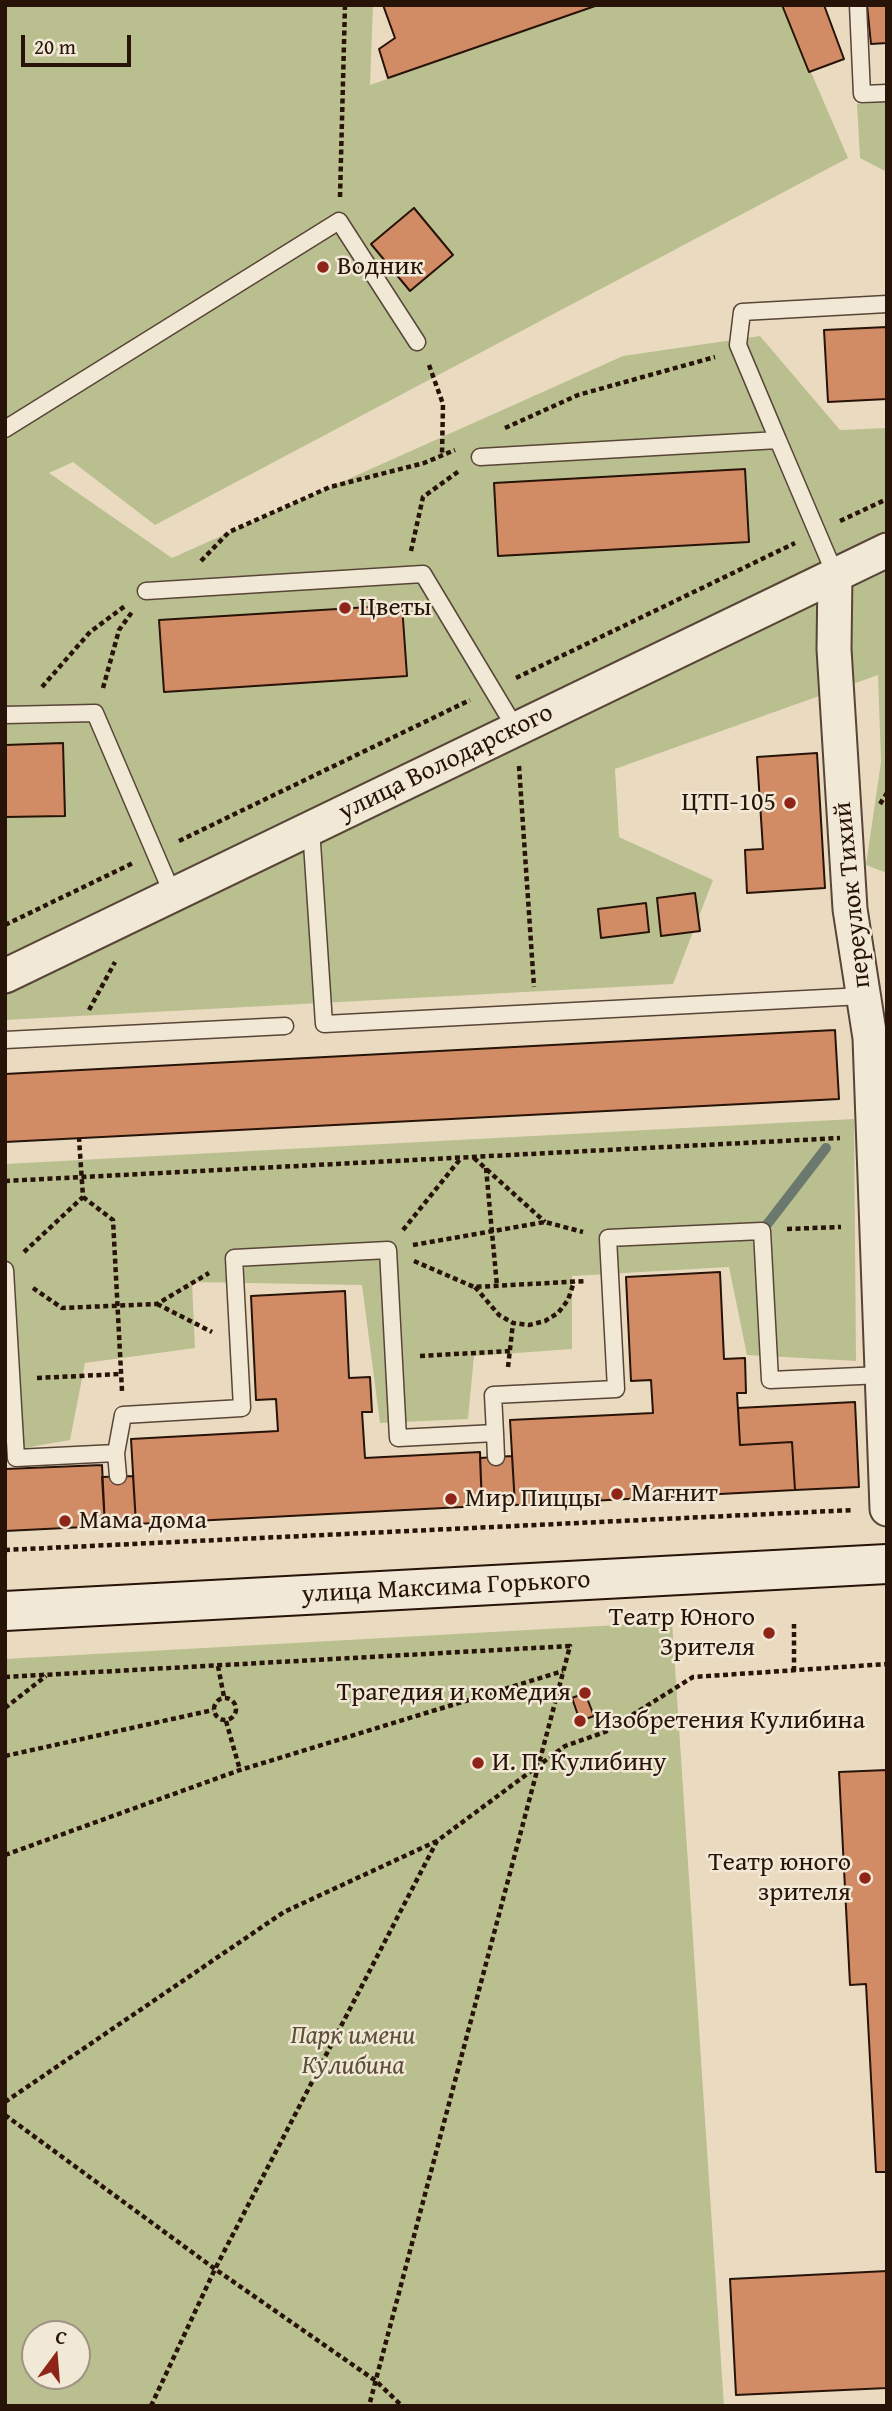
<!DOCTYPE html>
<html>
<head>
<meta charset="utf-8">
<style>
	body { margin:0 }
	#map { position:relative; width:892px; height:2411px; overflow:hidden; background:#eadbc0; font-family:"Gentium Book Plus",serif }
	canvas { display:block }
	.frame { position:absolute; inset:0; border:7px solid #281309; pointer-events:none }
	.north { position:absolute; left:21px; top:2320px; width:70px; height:70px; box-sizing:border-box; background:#f1e8d6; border:2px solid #a19384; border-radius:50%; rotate:16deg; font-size:19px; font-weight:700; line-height:28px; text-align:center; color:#281309 }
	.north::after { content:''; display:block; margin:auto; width:24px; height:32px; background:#8f2418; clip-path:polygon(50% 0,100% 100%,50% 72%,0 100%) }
	.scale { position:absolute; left:21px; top:35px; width:110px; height:32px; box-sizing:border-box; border:4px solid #281309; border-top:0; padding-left:9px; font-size:21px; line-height:24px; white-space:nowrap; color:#281309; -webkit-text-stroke:5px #f1e8d6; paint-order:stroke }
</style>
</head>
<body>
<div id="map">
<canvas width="892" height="2411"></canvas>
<div class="frame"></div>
<div class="north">С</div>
<div class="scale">20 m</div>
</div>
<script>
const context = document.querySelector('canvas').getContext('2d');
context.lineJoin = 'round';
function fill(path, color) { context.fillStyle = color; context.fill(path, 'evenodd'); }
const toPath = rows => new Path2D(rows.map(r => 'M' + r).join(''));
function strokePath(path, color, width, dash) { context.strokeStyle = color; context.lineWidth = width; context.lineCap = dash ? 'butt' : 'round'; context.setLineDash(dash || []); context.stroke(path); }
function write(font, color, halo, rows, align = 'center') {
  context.font = font + ' "Gentium Book Plus",serif'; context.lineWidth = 5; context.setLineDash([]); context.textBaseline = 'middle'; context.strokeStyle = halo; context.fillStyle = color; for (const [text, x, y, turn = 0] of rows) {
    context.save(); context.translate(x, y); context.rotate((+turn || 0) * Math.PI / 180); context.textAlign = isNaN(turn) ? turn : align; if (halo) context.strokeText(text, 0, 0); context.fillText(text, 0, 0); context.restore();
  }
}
fill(toPath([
	[5,5,373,5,370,85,598,5,782,5,848,158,155,525,73,462,49,473,172,558,623,356,760,336,840,430,887,428,887,873,866,865,881,762,878,675,615,769,619,837,713,880,673,984,5,1020],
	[887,102,887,172,860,158,857,104],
	[854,1119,856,1361,747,1355,729,1267,572,1276,572,1349,474,1356,468,1419,380,1423,362,1285,192,1282,195,1348,85,1363,70,1440,13,1450,5,1402,5,1164],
	[672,1622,724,2406,5,2406,5,1659],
	[35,2334,77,2334,77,2376,35,2376]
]), '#babf90');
strokePath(toPath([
	[762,1231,826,1148]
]), '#6b786f', 10);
const building = toPath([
	[383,5,598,5,388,78,379,49,395,38,383,5],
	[782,5,824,5,844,59,809,72,782,5],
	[867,5,887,5,887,43,871,44,867,5],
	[414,208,453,255,410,291,371,244,414,208],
	[887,327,887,399,828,402,824,330,887,327],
	[745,469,749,542,498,556,494,483,745,469],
	[402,605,407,676,164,692,159,620,402,605],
	[63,743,65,816,5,817,5,745,63,743],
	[817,753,825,888,747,893,745,850,763,849,757,757,817,753],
	[695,893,700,931,661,936,657,898,695,893],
	[646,903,649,932,601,938,598,909,646,903],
	[835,1030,839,1099,5,1142,5,1074,835,1030],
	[720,1272,724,1359,745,1358,746,1393,737,1393,740,1445,792,1442,795,1490,515,1505,510,1420,653,1413,651,1380,631,1381,626,1277,720,1272],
	[345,1291,349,1378,370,1377,372,1412,362,1412,365,1458,480,1452,482,1506,136,1524,131,1439,278,1431,276,1399,256,1400,251,1296,345,1291],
	[855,1402,859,1487,795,1490,792,1442,740,1445,738,1408,855,1402],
	[512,1456,515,1505,482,1506,480,1458,512,1456],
	[102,1465,105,1526,5,1531,5,1469,102,1465],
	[133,1476,136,1524,105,1526,102,1477,133,1476],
	[585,1693,594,1716,580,1721,572,1698,585,1693],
	[887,1770,887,2172,876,2172,866,1984,850,1985,839,1772,887,1770],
	[887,2271,887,2388,736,2395,730,2279,887,2271]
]);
fill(building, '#d18c66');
strokePath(building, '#281309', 2);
const lane = toPath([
	[858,5,862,94,887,93],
	[5,429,339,221,417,342],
	[778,440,738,345,742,312,887,304],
	[480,457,778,440,835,574],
	[146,591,423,574,516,729],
	[5,715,95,713,173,895],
	[311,828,324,1024,863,996],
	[5,1040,285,1026],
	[5,1270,16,1458,116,1453,123,1415,242,1408,234,1258,388,1250,398,1438,495,1433,493,1395,616,1389,608,1238,762,1231,770,1380,882,1375],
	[495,1433,496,1457],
	[116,1453,118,1476]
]);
const street = toPath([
	[835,574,834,649,850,909,870,1038,887,1509],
	[5,976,887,550]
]);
const secondary = toPath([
	[5,1611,887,1564]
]);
strokePath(lane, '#584537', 19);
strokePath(street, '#584537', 37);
strokePath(secondary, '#281309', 42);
strokePath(toPath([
	[340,197,345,5],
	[429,365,443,404,442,455],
	[505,428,578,395,715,357],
	[840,521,887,499],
	[411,551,423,497,459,471],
	[201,561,229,532,330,487,424,463,455,450],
	[516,678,795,543],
	[42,687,90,632,125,606],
	[103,688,119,630,132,612],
	[519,766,534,987],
	[880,804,887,793],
	[179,841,470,700],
	[5,925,133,863],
	[89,1010,115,962],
	[474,1158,545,1222],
	[486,1168,497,1286],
	[5,1181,840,1138],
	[83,1197,113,1220,122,1391],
	[787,1229,841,1227],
	[403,1230,461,1158],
	[413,1245,545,1222,583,1232],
	[24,1252,83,1197,79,1138],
	[414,1261,474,1287,586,1281],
	[475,1287,499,1315,513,1323,529,1325,545,1321,558,1313,568,1300,574,1282],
	[33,1288,62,1308,157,1304,209,1273],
	[157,1304,212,1332],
	[420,1356,510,1351],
	[508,1367,513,1323],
	[37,1378,121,1374],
	[5,1550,854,1510],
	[218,1666,224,1697],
	[794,1671,794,1624],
	[5,1677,570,1646,369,2406],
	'214 1709a11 11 0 1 1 22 0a11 11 0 1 1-22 0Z',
	[5,1708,46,1676],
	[226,1721,240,1770],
	[5,1756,213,1710],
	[5,1855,240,1770,563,1671],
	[5,2102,284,1912,437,1841],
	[5,2115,215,2269,376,2381,402,2406],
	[151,2406,215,2269,437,1841,565,1746,605,1732,693,1677,887,1664]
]), '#281309', 4.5, [5, 3.5]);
strokePath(lane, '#f1e8d6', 16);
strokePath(street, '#f1e8d6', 33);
strokePath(secondary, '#f1e8d6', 38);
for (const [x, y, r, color] of [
	[323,267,7,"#8f2418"],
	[345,608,7,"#8f2418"],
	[790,803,7,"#8f2418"],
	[617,1494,7,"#8f2418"],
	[451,1499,7,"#8f2418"],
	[65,1521,7,"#8f2418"],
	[769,1633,7,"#8f2418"],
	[585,1693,7,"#8f2418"],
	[580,1721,7,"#8f2418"],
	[478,1763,7,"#8f2418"],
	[865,1878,7,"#8f2418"]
]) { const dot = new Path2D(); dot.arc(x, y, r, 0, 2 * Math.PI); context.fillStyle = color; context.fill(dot); strokePath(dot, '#f1e8d6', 2.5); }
write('26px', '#281309', '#f1e8d6', [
	["Водник",337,267],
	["Цветы",359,608],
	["ЦТП-105",776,803,"right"],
	["Магнит",631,1494],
	["Мир Пиццы",465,1499],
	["Мама дома",79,1521],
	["Театр Юного",755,1618,"right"],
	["Зрителя",755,1648,"right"],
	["Трагедия и комедия",571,1693,"right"],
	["Изобретения Кулибина",594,1721],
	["И. П. Кулибину",492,1763],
	["Театр юного",851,1863,"right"],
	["зрителя",851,1893,"right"]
], 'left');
write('26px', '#281309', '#f1e8d6', [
	["улица Володарского",446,763,-26],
	["переулок Тихий",853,895,-96],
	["улица Максима Горького",446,1588,-3]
]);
write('italic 26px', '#5b4f38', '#f1e8d6', [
	["Парк имени",353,2036],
	["Кулибина",353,2066]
]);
</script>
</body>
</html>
